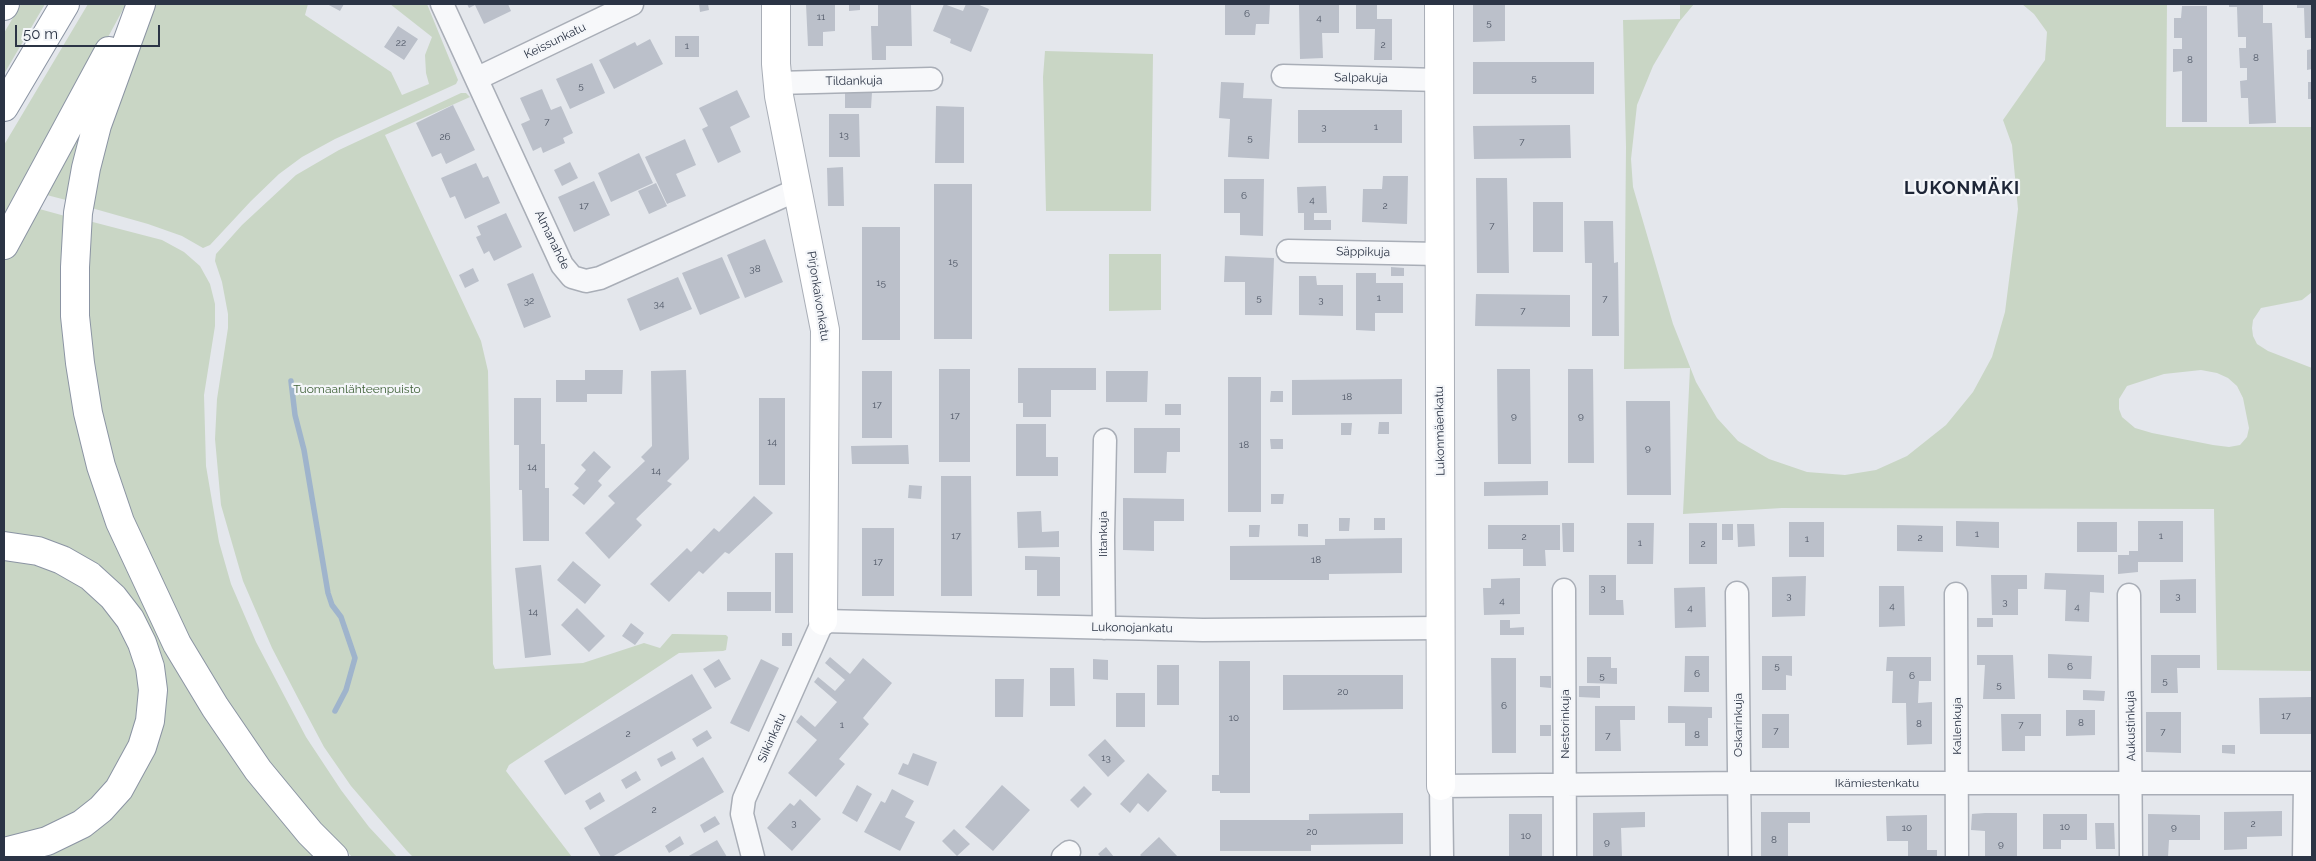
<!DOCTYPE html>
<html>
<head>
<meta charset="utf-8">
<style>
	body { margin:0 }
	#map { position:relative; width:2316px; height:861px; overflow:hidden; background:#e4e7ec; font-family:Raleway,sans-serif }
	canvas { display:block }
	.frame { position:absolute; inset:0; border:5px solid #2b3445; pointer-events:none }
	.scale { position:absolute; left:15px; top:25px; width:145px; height:22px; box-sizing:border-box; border:2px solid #2b3445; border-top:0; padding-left:6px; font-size:15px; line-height:18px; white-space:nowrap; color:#2b3445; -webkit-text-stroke:4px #f4f6f9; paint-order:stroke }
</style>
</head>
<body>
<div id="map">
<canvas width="2316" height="861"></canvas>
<div class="frame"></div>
<div class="scale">50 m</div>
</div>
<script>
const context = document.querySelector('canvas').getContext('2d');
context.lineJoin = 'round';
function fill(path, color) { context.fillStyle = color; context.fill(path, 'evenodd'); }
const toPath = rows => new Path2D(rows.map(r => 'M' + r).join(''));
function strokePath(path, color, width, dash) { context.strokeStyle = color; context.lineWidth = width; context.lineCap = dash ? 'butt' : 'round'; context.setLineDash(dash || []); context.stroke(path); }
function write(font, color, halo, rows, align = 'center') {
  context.font = font + ' Raleway,sans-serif'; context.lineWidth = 4.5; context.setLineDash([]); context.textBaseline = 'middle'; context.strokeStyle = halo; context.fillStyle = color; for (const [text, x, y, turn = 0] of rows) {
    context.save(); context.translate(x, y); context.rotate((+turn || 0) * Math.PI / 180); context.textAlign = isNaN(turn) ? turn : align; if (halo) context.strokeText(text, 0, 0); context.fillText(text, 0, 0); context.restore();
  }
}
fill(toPath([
	[21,4,45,4,4,74,4,33],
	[88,4,126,4,4,228,4,145],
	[154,4,308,4,305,15,391,72,402,95,429,84,426,73,425,55,432,37,390,4,427,4,458,80,456,84,335,139,302,157,279,174,251,201,210,245,203,248,182,236,148,224,88,207,97,155],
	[1680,4,1694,4,1679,22,1653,66,1637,105,1631,159,1633,187,1673,324,1696,382,1717,418,1738,441,1769,459,1807,472,1845,475,1876,470,1907,456,1946,425,1973,392,1992,357,2005,312,2018,209,2012,145,2003,120,2045,60,2047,32,2034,14,2022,4,2167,4,2166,127,2312,127,2312,292,2302,300,2261,308,2253,320,2252,328,2253,336,2257,344,2268,351,2312,368,2312,671,2217,670,2214,509,1782,508,1683,514,1690,368,1624,369,1626,147,1623,20,1680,19],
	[2201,370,2217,373,2228,378,2237,386,2243,398,2249,428,2247,437,2240,445,2229,447,2213,445,2152,433,2135,428,2122,417,2119,409,2119,399,2127,386,2164,374],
	[1045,51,1153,54,1151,211,1046,211,1043,77],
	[461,93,466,93,470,97,385,135,481,341,488,371,493,664,495,669,583,663,644,643,660,648,672,634,675,634,726,635,728,637,726,650,723,651,679,653,509,765,506,771,572,857,413,857,407,851,351,786,324,747,299,700,272,648,243,581,221,505,215,439,217,399,228,328,228,314,222,282,215,261,216,254,242,225,296,175,339,150],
	[82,127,66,200,39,193],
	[32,207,65,216,61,279,63,340,75,412,123,553,321,857,36,857,132,792,149,763,160,731,149,631,4,535,4,261],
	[85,220,162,240,184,252,200,266,210,284,215,304,215,326,204,395,206,466,219,542,231,584,256,642,306,737,341,790,369,827,397,857,352,857,301,802,261,754,211,677,167,597,117,482,89,374],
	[1109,254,1161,254,1161,310,1109,311],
	[4,557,40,562,83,583,123,627,141,676,138,734,110,786,61,826,4,843]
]), '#c9d6c5');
strokePath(toPath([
	[291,381,295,415,304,450,328,593,332,605,341,617,355,658,346,690,335,711]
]), '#9fb4cc', 5.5);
fill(toPath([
	[327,4,344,4,340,11],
	[467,4,508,4,511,11,484,24,475,5,469,8],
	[699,4,708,4,709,10,700,12],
	[806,4,835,4,835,31,823,32,823,46,808,46],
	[849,4,860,4,860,10,849,11],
	[878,4,911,4,912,46,886,46,886,60,872,60,871,26,878,26],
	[944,4,963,11,966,4,977,4,989,9,971,52,950,43,951,39,933,31],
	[1225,4,1270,4,1269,24,1256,24,1255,35,1225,35],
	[1299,4,1339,4,1339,33,1322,33,1323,58,1300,59],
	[1356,4,1377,4,1377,19,1392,19,1392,60,1374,60,1375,29,1356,29],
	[1473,4,1505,4,1505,41,1473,42],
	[2229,4,2263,4,2263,23,2272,23,2276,123,2249,124,2248,98,2241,98,2240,81,2247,80,2247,68,2240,68,2239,48,2246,48,2246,37,2238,37,2237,7,2229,7],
	[2297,4,2312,4,2312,38,2305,38,2304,8,2297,8],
	[2182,6,2207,6,2207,122,2182,122,2182,71,2173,72,2173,49,2182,49,2182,38,2174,38,2174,18,2181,18],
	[398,26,418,39,404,60,384,47],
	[675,36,699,36,699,57,675,57],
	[650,39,663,64,614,89,599,60,635,42,637,46],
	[2312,49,2312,69,2307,70,2307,50],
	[1473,62,1594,62,1594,94,1473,94],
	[592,63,605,93,570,109,556,79],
	[1221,82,1244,83,1243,98,1272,99,1269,159,1228,157,1230,119,1219,118],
	[2308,82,2312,82,2312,99,2308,99],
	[542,89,551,110,561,106,573,133,563,138,565,143,543,153,541,147,533,151,521,124,530,120,520,98],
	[737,90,750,117,730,127,741,152,718,163,702,129,708,126,699,108],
	[845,91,872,92,871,108,845,108],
	[453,105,475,150,446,164,441,153,432,157,416,123],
	[936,106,964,107,964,163,935,163],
	[1298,110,1402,110,1402,143,1298,143],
	[829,114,859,114,860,157,829,157],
	[1570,125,1571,158,1474,159,1473,126],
	[685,139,696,165,676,174,686,196,667,204,645,157],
	[639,153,653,183,611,202,598,173],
	[570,162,578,178,562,186,554,170],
	[476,163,483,178,488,176,500,203,465,219,455,196,450,198,441,178],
	[843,167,844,206,828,206,827,168],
	[1383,176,1408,176,1407,224,1362,222,1363,189,1382,189],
	[1476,178,1507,178,1509,273,1477,273],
	[1224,179,1264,179,1263,236,1240,235,1240,213,1224,213],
	[594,181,610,215,574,232,558,197],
	[656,183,667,206,649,214,638,191],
	[934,184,972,184,972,339,934,339],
	[1326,186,1327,213,1314,213,1314,220,1331,220,1331,230,1304,230,1304,213,1298,213,1297,187],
	[1533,202,1563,202,1563,252,1533,252],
	[506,213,522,247,494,261,489,251,484,254,476,237,481,235,477,226],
	[1584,221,1613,221,1614,263,1618,262,1619,336,1592,336,1592,263,1585,263],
	[862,227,900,227,900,340,862,340],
	[765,239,783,282,745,298,727,255],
	[1225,256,1274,258,1272,315,1245,315,1245,282,1224,282],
	[722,257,740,298,700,315,682,273],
	[1391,267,1404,268,1404,276,1391,276],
	[473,268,479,281,465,288,459,275],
	[533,273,551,317,524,328,507,284],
	[1356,273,1376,273,1376,283,1403,283,1403,313,1375,313,1375,331,1356,330],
	[1299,276,1316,276,1317,285,1343,285,1343,316,1299,315],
	[678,277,692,309,640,331,627,299],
	[1476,294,1570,295,1570,327,1475,326],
	[1018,368,1096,368,1096,390,1051,390,1051,417,1023,417,1023,403,1018,403],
	[939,369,970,369,970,462,939,462],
	[1497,369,1530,369,1531,464,1498,464],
	[1568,369,1593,369,1594,463,1568,463],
	[585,370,623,370,622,394,587,394,587,402,556,402,556,380,585,380],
	[686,370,689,459,667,481,672,484,636,519,642,525,609,559,585,533,615,503,608,496,645,461,641,457,652,446,651,371],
	[862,371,892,371,892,438,862,438],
	[1106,371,1148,371,1147,402,1106,402],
	[1228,377,1261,377,1261,512,1228,512],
	[1402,379,1402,414,1292,415,1292,380],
	[1271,391,1283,391,1283,402,1270,402],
	[514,398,541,398,541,444,545,444,545,488,549,488,549,541,523,541,522,490,519,490,519,445,514,445],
	[759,398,785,398,785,485,759,485],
	[1626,401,1670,401,1671,495,1627,495],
	[1165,404,1181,404,1181,415,1165,415],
	[1379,422,1389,422,1389,434,1378,434],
	[1341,423,1352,423,1351,435,1341,435],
	[1016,424,1046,424,1046,457,1058,457,1058,476,1016,476],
	[1134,428,1180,428,1180,452,1167,452,1166,473,1134,473],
	[1270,439,1283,439,1283,449,1271,449],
	[908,445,909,464,852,464,851,446],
	[594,451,611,467,598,481,602,485,584,505,572,495,579,488,574,484,586,470,581,465],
	[941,476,971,476,972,596,941,596],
	[1548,481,1548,495,1484,496,1484,482],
	[909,485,922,486,921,499,908,498],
	[1271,494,1284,494,1283,504,1271,504],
	[754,496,773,513,729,554,725,552,703,574,699,571,669,602,650,584,687,548,691,552,714,528,719,532],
	[1123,498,1184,499,1184,521,1154,521,1154,551,1123,550],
	[1041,511,1042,532,1059,531,1059,547,1018,548,1017,512],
	[1339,518,1350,518,1349,531,1339,531],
	[1374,518,1385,518,1385,530,1374,530],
	[1956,521,1999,522,1999,548,1956,546],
	[2138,521,2183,521,2183,562,2138,562,2138,572,2118,574,2118,555,2129,555,2129,551,2138,551],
	[1789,522,1824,522,1824,557,1789,557],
	[2077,522,2117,522,2117,552,2077,552],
	[1562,523,1574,523,1574,552,1563,552],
	[1627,523,1654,523,1653,564,1627,564],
	[1689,523,1717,523,1717,564,1689,564],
	[1298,524,1308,524,1308,537,1298,536],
	[1722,524,1733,524,1733,540,1722,540],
	[1737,524,1754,524,1755,546,1738,547],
	[1249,525,1260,525,1259,537,1249,537],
	[1488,525,1560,525,1560,550,1545,550,1546,566,1523,566,1523,549,1488,549],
	[1897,525,1943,526,1943,552,1897,551],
	[862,528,894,528,894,596,862,596],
	[1402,538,1402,573,1329,574,1329,580,1230,580,1230,546,1325,545,1325,539],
	[775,553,793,553,793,613,775,613],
	[1025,556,1060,557,1060,596,1037,596,1037,570,1025,570],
	[573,561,601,585,585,604,557,580],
	[541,565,551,655,525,658,515,568],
	[2045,573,2104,575,2104,593,2090,592,2089,622,2065,621,2066,590,2044,589],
	[1589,575,1616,575,1616,600,1623,600,1624,615,1589,615],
	[1991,575,2027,575,2027,589,2018,589,2018,615,1992,615],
	[1806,576,1805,616,1772,617,1772,577],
	[1520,578,1520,614,1484,615,1483,588,1491,588,1491,579],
	[2196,579,2196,613,2160,613,2160,580],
	[1879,586,1904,586,1905,626,1879,627],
	[1705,587,1706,627,1675,628,1674,588],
	[727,592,771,592,771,611,727,611],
	[577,608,605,636,589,652,561,625],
	[1977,618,1993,618,1993,627,1977,627],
	[1500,620,1510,620,1510,628,1524,627,1524,635,1500,635],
	[631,623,644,633,635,645,622,636],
	[782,633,792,633,792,646,782,646],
	[2048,654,2092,656,2091,679,2048,678],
	[1977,655,2013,655,2015,699,1983,699,1985,665,1977,665],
	[2151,655,2200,655,2200,668,2177,668,2178,693,2151,693],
	[1685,656,1709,656,1709,692,1684,692],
	[1762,656,1792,656,1792,676,1786,675,1786,690,1762,690],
	[830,657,850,674,863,658,892,683,863,718,869,724,839,759,845,764,816,797,788,773,817,740,796,722,801,715,815,727,837,702,814,682,818,677,835,691,845,680,825,663],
	[1587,657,1611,657,1611,668,1617,668,1617,684,1587,683],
	[1887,657,1931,657,1931,681,1919,681,1918,703,1932,702,1932,744,1907,745,1906,703,1892,703,1893,671,1886,671],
	[1491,658,1516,658,1516,753,1492,753],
	[719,659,731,679,715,688,703,669],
	[761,659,779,668,749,732,730,723],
	[1093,659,1108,660,1108,680,1093,679],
	[1219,661,1250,661,1250,793,1220,793,1220,791,1212,791,1212,775,1219,775],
	[1157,665,1179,665,1179,705,1157,705],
	[1050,668,1074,668,1075,706,1050,706],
	[692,674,712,708,565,795,544,761],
	[1283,675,1403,675,1403,709,1283,710],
	[1540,676,1551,676,1551,688,1540,687],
	[995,679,1024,679,1023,717,995,717],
	[1579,686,1600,686,1600,698,1579,697],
	[2083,690,2105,691,2104,701,2083,700],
	[1116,693,1145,693,1145,727,1116,727],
	[2312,697,2312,734,2260,734,2259,698],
	[1595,706,1635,706,1635,720,1620,720,1621,751,1595,751],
	[1668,706,1712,707,1712,718,1708,718,1708,746,1685,746,1685,723,1668,723],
	[2066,710,2095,710,2095,735,2066,736],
	[2146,712,2181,712,2181,753,2146,752],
	[1762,714,1789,714,1789,748,1762,748],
	[2001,714,2041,714,2041,736,2025,736,2025,751,2002,751],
	[1540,725,1551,725,1551,736,1540,736],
	[707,730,712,738,697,747,692,739],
	[1105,739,1125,761,1108,777,1088,755],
	[2222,745,2235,745,2235,754,2222,753],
	[672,751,676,759,661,767,657,759],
	[913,753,937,762,928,786,898,774,903,763,908,765],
	[703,757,724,792,612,857,601,857,584,828],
	[636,771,641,780,626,789,621,780],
	[1148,773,1167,791,1148,812,1138,803,1130,813,1120,804],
	[857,785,872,794,857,822,842,813],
	[1002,785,1030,810,993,851,965,827],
	[1084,786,1092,794,1078,808,1070,800],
	[892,789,914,801,905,817,915,822,900,851,864,832,881,801,885,803],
	[600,792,605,801,590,810,585,801],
	[800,799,821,819,792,851,767,828,790,803,794,806],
	[2282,811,2282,836,2247,837,2247,849,2224,850,2224,812],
	[1645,812,1645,827,1621,828,1622,857,1593,857,1593,813],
	[1761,812,1810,812,1810,823,1788,823,1788,856,1761,856],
	[1403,813,1403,844,1311,845,1311,851,1220,851,1220,820,1309,820,1309,814],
	[1985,813,2017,813,2017,857,1985,857,1985,831,1971,830,1972,814],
	[1509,814,1542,814,1542,857,1509,857],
	[2043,814,2087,814,2087,840,2061,840,2061,849,2043,849],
	[2148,814,2200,815,2200,840,2169,840,2168,857,2148,857],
	[1927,815,1927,850,1937,850,1937,857,1908,857,1908,841,1887,841,1886,816],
	[715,816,720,824,704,833,700,825],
	[2095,823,2114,823,2115,849,2096,849],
	[954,829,970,844,957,856,942,841],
	[680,836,684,844,669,853,665,846],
	[1159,837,1178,857,1142,857,1140,855],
	[717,840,727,857,687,857],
	[1106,847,1114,857,1101,857,1098,854]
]), '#bbc0ca');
const street = toPath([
	[442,4,562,265,572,277,586,281,600,278,799,189],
	[1283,76,1439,80],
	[478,78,632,4],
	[777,83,931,79],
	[1288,251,1439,254],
	[1564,590,1565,857],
	[1737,593,1740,857],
	[1956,594,1957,857],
	[2129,595,2131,857],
	[1104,628,1103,537,1105,440],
	[753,857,742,814,744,799,823,621,1203,630,1441,628],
	[1063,857,1069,852],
	[1442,857,1441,786,1740,783,2312,783],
	[2304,857,2305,783]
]);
const secondary = toPath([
	[776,4,776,64,779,96,825,330,823,621],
	[1439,4,1441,786]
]);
const highway = toPath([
	[141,4,97,125,86,168,78,213,75,267,75,316,80,363,88,413,101,466,120,522,177,644,215,707,258,770,310,833,334,857],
	[4,6,5,4],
	[4,107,65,4],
	[4,245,109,51],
	[4,546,38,551,62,560,90,576,113,597,130,619,142,643,150,667,153,690,150,721,142,747,119,789,101,809,82,824,47,841,4,852]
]);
strokePath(street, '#a9aeb7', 25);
strokePath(secondary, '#a9aeb7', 30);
strokePath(highway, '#8b94a3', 30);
strokePath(street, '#f7f8fa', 22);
strokePath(secondary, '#fff', 28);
strokePath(highway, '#fff', 28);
write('10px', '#4f5766', null, [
	["6",1247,14],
	["11",821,17],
	["4",1319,18],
	["5",1489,23],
	["22",401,43],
	["2",1383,45],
	["1",687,46],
	["8",2256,58],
	["8",2190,60],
	["5",1534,78],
	["5",581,86],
	["7",547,122],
	["3",1324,127],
	["1",1376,127],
	["13",844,135],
	["26",445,137],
	["5",1250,138],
	["7",1522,142],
	["6",1244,196],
	["4",1312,200],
	["17",584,206],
	["2",1385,206],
	["7",1492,226],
	["15",953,262],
	["38",755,269],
	["15",881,283],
	["5",1259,298],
	["1",1379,298],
	["7",1605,299],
	["3",1321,300],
	["32",529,301],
	["34",659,304],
	["7",1523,311],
	["18",1347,397],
	["17",877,405],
	["17",955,416],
	["9",1514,416],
	["9",1581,416],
	["14",772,442],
	["18",1244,445],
	["9",1648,448],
	["14",532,467],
	["14",656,471],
	["1",1977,534],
	["17",956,536],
	["1",2161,536],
	["2",1524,537],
	["2",1920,538],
	["1",1807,539],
	["1",1640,543],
	["2",1703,544],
	["18",1316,560],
	["17",878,562],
	["3",1603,588],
	["3",1789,596],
	["3",2178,596],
	["4",1502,601],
	["3",2005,602],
	["4",1892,606],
	["4",2077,607],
	["4",1690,608],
	["14",533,612],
	["5",1777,666],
	["6",2070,667],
	["6",1697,674],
	["5",1602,676],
	["6",1912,676],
	["5",2165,681],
	["5",1999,685],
	["20",1343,692],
	["6",1504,706],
	["17",2286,716],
	["10",1234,718],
	["8",2081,723],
	["8",1919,724],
	["1",842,725],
	["7",2021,725],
	["7",1776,731],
	["7",2163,732],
	["2",628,734],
	["8",1697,735],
	["7",1608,736],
	["13",1106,758],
	["2",654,810],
	["3",794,823],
	["2",2253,824],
	["10",2065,827],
	["9",2174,827],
	["10",1907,828],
	["20",1312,832],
	["10",1526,836],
	["8",1774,840],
	["9",1607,842],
	["9",2001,844]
]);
write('12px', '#2b3445', '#f4f6f9', [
	["Keissunkatu",555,41,-26],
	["Salpakuja",1361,78,1],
	["Tildankuja",854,81,-1],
	["Almanahde",552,240,64],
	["Säppikuja",1363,252,1],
	["Pirjonkaivonkatu",818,296,81],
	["Lukonmäenkatu",1440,431,-91],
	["Iitankuja",1103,534,-90],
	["Lukonojankatu",1132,628,1],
	["Nestorinkuja",1565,724,-90],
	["Oskarinkuja",1738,725,-90],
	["Kallenkuja",1957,726,-90],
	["Aukustinkuja",2131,726,-91],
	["Siikinkatu",772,738,-66],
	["Ikämiestenkatu",1877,783]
]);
write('12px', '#3f6138', '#f4f6f9', [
	["Tuomaanlähteenpuisto",357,389]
]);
context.letterSpacing = '1px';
write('bold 18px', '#1d2536', '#f4f6f9', [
	["LUKONMÄKI",1962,189]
]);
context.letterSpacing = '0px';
</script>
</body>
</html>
